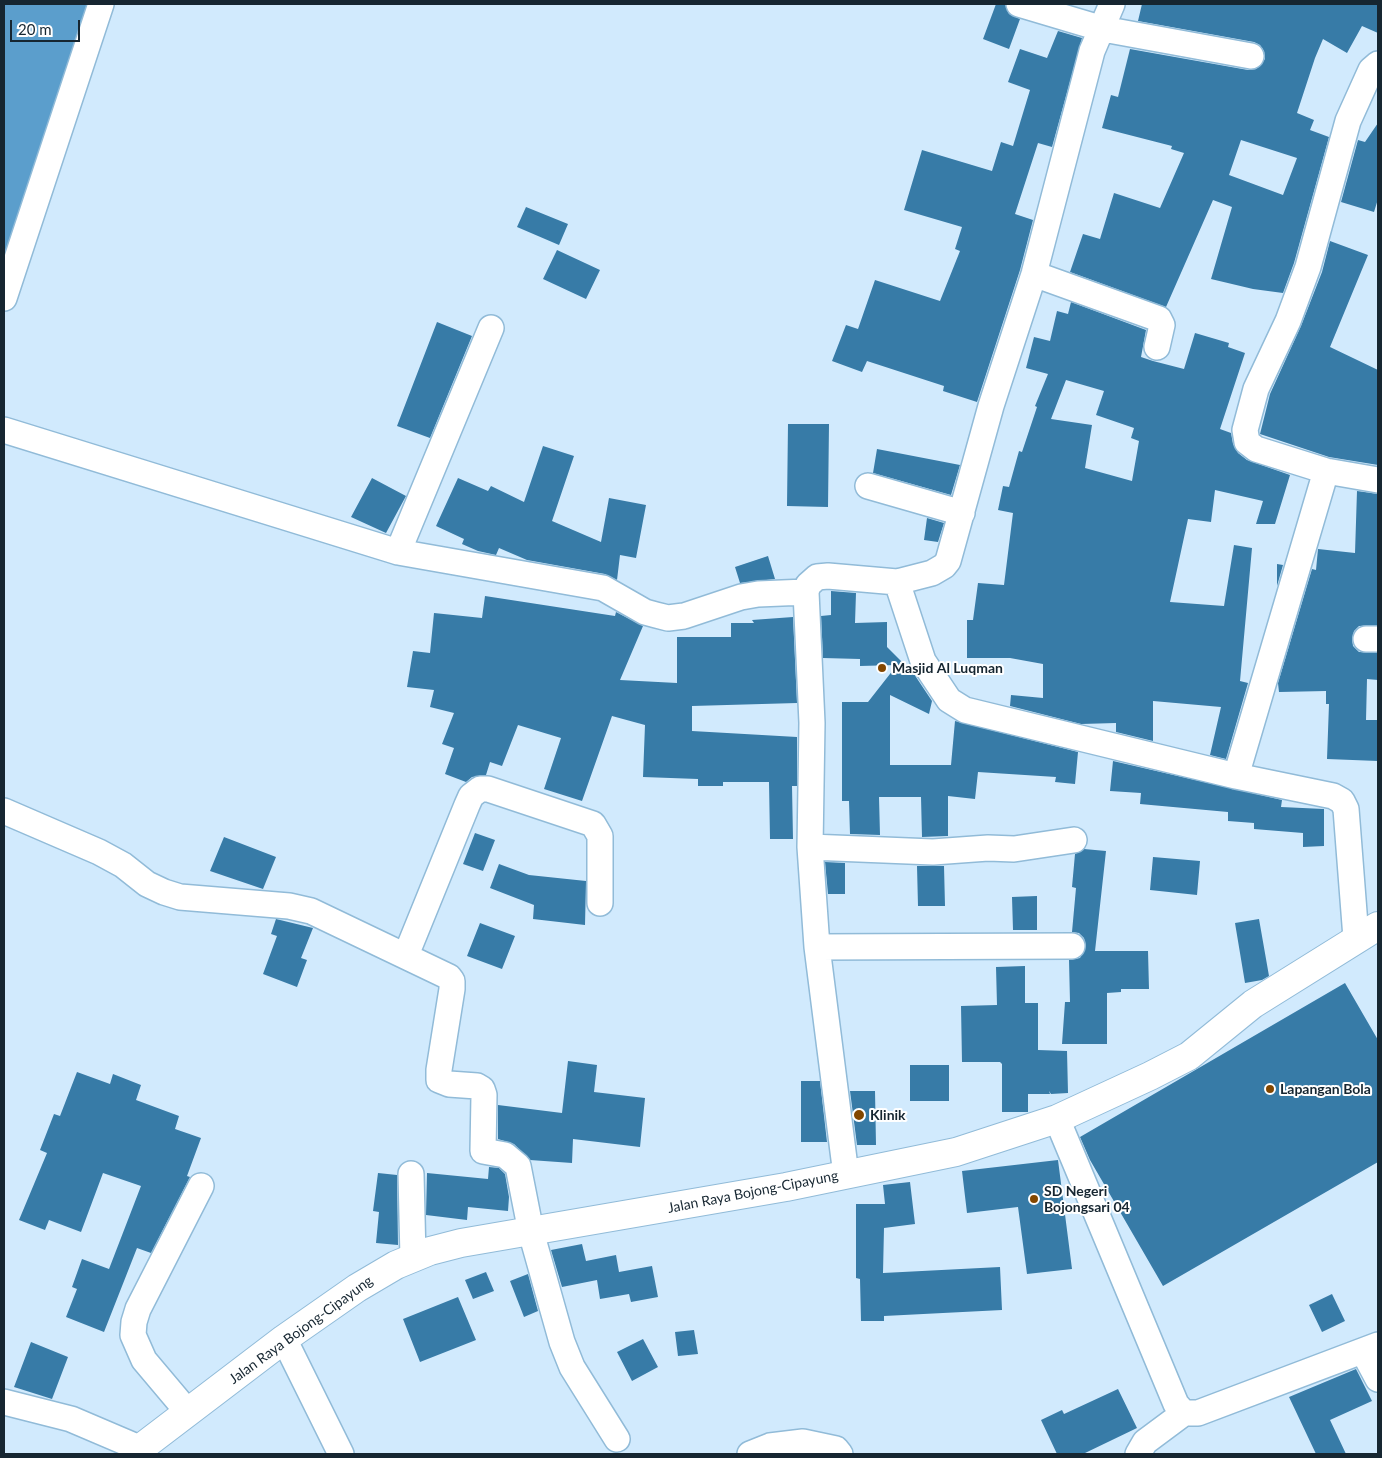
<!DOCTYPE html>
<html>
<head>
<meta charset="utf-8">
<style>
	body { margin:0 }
	#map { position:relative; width:1382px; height:1458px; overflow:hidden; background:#d1eafd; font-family:Lato,sans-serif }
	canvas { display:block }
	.frame { position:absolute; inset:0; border:5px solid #162631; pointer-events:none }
	.scale { position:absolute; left:10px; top:20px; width:70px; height:22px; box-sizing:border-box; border:2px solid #162631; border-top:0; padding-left:6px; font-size:15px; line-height:18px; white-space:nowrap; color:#162631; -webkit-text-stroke:4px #fff; paint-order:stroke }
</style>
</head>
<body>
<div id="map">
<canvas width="1382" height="1458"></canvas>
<div class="frame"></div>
<div class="scale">20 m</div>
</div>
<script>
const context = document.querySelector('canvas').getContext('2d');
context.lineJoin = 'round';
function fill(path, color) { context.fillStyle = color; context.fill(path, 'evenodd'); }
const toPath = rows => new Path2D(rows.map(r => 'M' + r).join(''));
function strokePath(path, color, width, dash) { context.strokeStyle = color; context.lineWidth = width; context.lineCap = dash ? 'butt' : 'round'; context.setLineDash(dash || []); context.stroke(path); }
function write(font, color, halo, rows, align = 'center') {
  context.font = font + ' Lato,sans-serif'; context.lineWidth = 4; context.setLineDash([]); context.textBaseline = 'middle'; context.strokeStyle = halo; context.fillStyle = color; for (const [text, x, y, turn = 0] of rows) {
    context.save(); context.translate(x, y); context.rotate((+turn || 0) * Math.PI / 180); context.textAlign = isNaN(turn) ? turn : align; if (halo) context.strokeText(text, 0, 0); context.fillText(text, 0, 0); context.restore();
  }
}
const water = toPath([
	[4,4,100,4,4,303,4,4]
]);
fill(water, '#5b9ecc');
strokePath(water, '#467a9e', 1);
fill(toPath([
	[996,4,1005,4,1009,14,1020,19,1009,49,983,39],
	[1142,4,1378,4,1378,33,1362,26,1347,53,1323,39,1315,58,1297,113,1314,120,1310,130,1329,137,1294,263,1283,293,1253,289,1211,279,1232,207,1213,200,1166,307,1070,272,1083,234,1100,239,1114,193,1160,208,1184,153,1171,149,1172,146,1102,128,1111,95,1118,97,1130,49,1248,70,1256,69,1265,59,1264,51,1260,45,1254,42,1138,21],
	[1241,140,1297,158,1283,195,1229,175],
	[1058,31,1082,38,1052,147,1038,143,1015,214,1033,220,1020,270,977,402,943,391,944,386,867,361,862,372,832,361,846,325,858,329,875,280,940,301,960,251,955,249,962,227,904,210,922,150,992,171,1001,142,1013,146,1030,90,1008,82,1020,49,1047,58],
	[1378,123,1378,199,1374,212,1341,202,1358,140,1365,142],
	[526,207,568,224,559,245,517,227],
	[1330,241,1368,255,1330,347,1378,370,1378,465,1329,457,1260,434,1270,394,1301,326,1322,272],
	[557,250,600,270,586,299,543,279],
	[1071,302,1146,330,1141,357,1153,361,1184,369,1195,333,1229,343,1228,347,1245,353,1220,429,1231,433,1233,444,1238,453,1247,460,1290,475,1275,524,1256,524,1263,501,1215,490,1211,522,1188,519,1170,602,1224,606,1234,545,1252,548,1240,681,1248,683,1226,759,1210,755,1221,707,1153,701,1153,741,1116,732,1116,723,1081,724,1010,706,1011,695,1043,698,1043,664,1010,658,967,658,967,620,973,620,978,583,1004,585,1013,513,998,510,1003,486,1009,487,1019,451,1022,452,1037,407,1035,406,1048,374,1026,368,1034,337,1050,341,1057,311,1068,314],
	[1066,380,1104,391,1096,415,1134,428,1131,438,1139,441,1132,481,1085,468,1092,425,1051,419],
	[437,322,472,336,430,438,397,426],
	[788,424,829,424,828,507,787,506],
	[543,446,574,456,552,521,601,542,609,498,646,505,636,558,620,555,617,580,605,574,527,560,499,548,496,555,478,551,462,544,464,539,436,526,458,478,488,491,491,486,524,502],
	[877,449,960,465,951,495,873,473],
	[372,478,406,496,386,533,351,517],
	[1357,491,1378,494,1378,625,1359,626,1354,631,1352,639,1353,646,1359,652,1378,653,1378,680,1367,679,1366,720,1378,720,1378,761,1327,759,1329,704,1326,704,1326,691,1279,692,1278,683,1312,569,1316,570,1318,549,1355,553],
	[927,518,944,523,938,542,924,540],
	[768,556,775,579,740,583,735,567],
	[1277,564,1283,565,1277,586],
	[831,591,856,593,855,623,887,622,887,647,914,674,932,701,929,714,890,695,890,765,951,765,955,721,1078,752,1075,784,1055,782,1056,777,978,772,975,799,948,796,948,836,922,837,921,797,879,797,880,835,850,834,849,801,842,801,842,702,868,702,897,665,860,666,860,659,823,658,821,616,831,615],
	[485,596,615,616,616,612,643,626,620,680,677,683,677,637,731,637,731,623,754,623,752,620,793,617,797,703,692,706,692,731,797,737,797,786,792,786,793,839,770,839,769,782,723,782,723,786,698,786,698,779,643,777,645,725,612,716,582,801,544,789,561,738,518,725,502,766,490,762,486,775,472,777,466,782,445,774,454,748,442,744,454,713,430,707,434,690,407,687,413,651,430,653,434,613,482,618],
	[1113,761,1282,800,1281,807,1324,809,1324,846,1303,847,1303,833,1254,829,1254,823,1228,821,1228,812,1140,804,1141,793,1110,791],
	[475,833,495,840,483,871,463,864],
	[224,837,276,857,263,889,210,871],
	[1084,849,1106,851,1095,951,1148,951,1149,989,1121,989,1121,992,1107,993,1107,1044,1062,1044,1065,1002,1070,1002,1069,960,1080,958,1086,946,1084,938,1079,933,1072,932,1076,888,1072,887,1075,854],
	[1153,857,1200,861,1197,895,1150,890],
	[825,862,845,863,845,894,828,894],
	[499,864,529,875,586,881,585,925,533,919,534,905,490,888],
	[917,866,944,866,945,906,918,906],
	[1037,896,1037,930,1013,930,1012,897],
	[276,919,313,928,301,958,307,960,297,987,263,974,277,936,271,934],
	[1259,919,1269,976,1262,980,1245,983,1235,923],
	[480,923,515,936,502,969,467,956],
	[1025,966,1025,1003,1038,1003,1038,1050,1067,1051,1068,1093,1051,1094,1049,1091,1050,1094,1028,1094,1028,1112,1002,1112,1002,1064,1000,1062,962,1062,961,1006,997,1005,996,967],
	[1345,983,1378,1040,1378,1162,1163,1286,1090,1160,1080,1137],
	[568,1061,597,1065,594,1092,645,1098,640,1147,573,1139,572,1163,530,1160,514,1144,498,1139,498,1105,562,1113],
	[910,1065,949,1065,949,1101,910,1101],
	[77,1072,110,1084,113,1074,141,1085,136,1100,179,1116,175,1129,201,1138,187,1176,190,1177,151,1253,137,1248,104,1332,66,1317,77,1289,72,1287,82,1259,109,1269,141,1186,103,1173,81,1232,49,1220,45,1230,19,1220,47,1153,40,1150,54,1114,60,1116],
	[801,1081,820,1081,827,1142,801,1142],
	[850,1091,875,1091,876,1145,857,1145],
	[1058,1160,1072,1269,1027,1274,1018,1207,967,1213,962,1171],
	[489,1167,499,1168,505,1174,509,1197,508,1211,468,1207,467,1220,426,1215,427,1173,488,1179],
	[378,1173,397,1175,398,1245,376,1243,379,1212,373,1211],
	[910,1182,915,1224,884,1228,883,1273,1000,1267,1002,1310,884,1316,884,1321,861,1321,860,1279,856,1278,856,1204,885,1204,883,1185],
	[582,1244,586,1261,616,1255,619,1272,652,1266,658,1297,631,1302,629,1294,600,1299,597,1280,562,1287,551,1250],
	[486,1272,494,1291,473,1299,465,1280],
	[528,1274,538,1311,524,1317,510,1281],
	[1332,1294,1345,1321,1322,1332,1309,1305],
	[458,1297,476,1340,420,1362,403,1319],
	[694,1330,698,1354,678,1356,675,1332],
	[643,1339,658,1367,632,1381,617,1352],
	[31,1342,68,1357,52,1399,14,1387],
	[1356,1369,1372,1401,1330,1420,1346,1454,1316,1454,1289,1397],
	[1118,1389,1137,1428,1083,1454,1057,1454,1041,1420,1062,1410,1064,1414]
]), '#377ba7');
const minor = toPath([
	[1019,4,1103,29,1251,56],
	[1378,64,1371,70,1348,121,1308,267,1288,321,1256,389,1245,430,1247,442,1256,449,1326,471,1378,480],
	[1034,274,1159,319,1162,325,1157,347],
	[4,298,101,4],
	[4,430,398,552,603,588,645,612,656,615,668,618,684,616,741,597,758,594,806,592],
	[1326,471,1236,776,1333,796,1342,801,1346,809,1356,938],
	[868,486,962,513],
	[398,552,491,328],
	[897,582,923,661,949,700,965,710,1236,776],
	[1366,639,1378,639],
	[4,811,99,852,123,865,147,884,164,892,180,897,289,906,311,911,449,977,452,981,452,989,439,1070,439,1080,449,1084,477,1086,482,1089,484,1095,483,1151,505,1155,518,1166,531,1232,562,1342,572,1367,617,1439],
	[810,847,933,852,988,848,1014,849,1074,840],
	[817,947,1072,946],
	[406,955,467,805,471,796,480,789,488,789,593,824,600,836,600,903],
	[1057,1119,1176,1404,1184,1413,1198,1413,1378,1345],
	[411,1174,413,1258],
	[846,1175,817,947,810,847,812,723,806,592,808,585,817,577,828,576,897,582,932,573,944,566,948,561,991,406,1034,274,1092,51,1112,4],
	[284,1339,341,1454],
	[1363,1351,1378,1379],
	[4,1402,71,1419,139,1448],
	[187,1411,144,1360,133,1335,134,1322,138,1309,201,1186],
	[750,1454,770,1446,803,1442,836,1449,840,1454],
	[1138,1454,1145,1442,1184,1413]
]);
const tertiary = toPath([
	[133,1454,284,1339,357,1288,396,1265,430,1251,461,1243,786,1187,956,1152,1057,1119,1150,1076,1189,1056,1253,1004,1378,926]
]);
strokePath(minor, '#91bbd8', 28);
strokePath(tertiary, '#91bbd8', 30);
strokePath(minor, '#fff', 25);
strokePath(tertiary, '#fff', 28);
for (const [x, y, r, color] of [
	[882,668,5,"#834700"],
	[1270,1089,5,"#834700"],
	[859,1115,6,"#834700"],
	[1034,1199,5,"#834700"]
]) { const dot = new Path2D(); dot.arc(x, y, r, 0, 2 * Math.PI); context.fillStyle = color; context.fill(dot); strokePath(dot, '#fff', 2); }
write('bold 14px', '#162631', '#fff', [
	["Masjid Al Luqman",892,668],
	["Lapangan Bola",1280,1089],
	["Klinik",870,1115],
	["SD Negeri",1044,1191],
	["Bojongsari 04",1044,1207]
], 'left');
write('14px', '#162631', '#fff', [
	["Jalan Raya Bojong-Cipayung",753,1192,-11],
	["Jalan Raya Bojong-Cipayung",301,1330,-36]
]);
</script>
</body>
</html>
